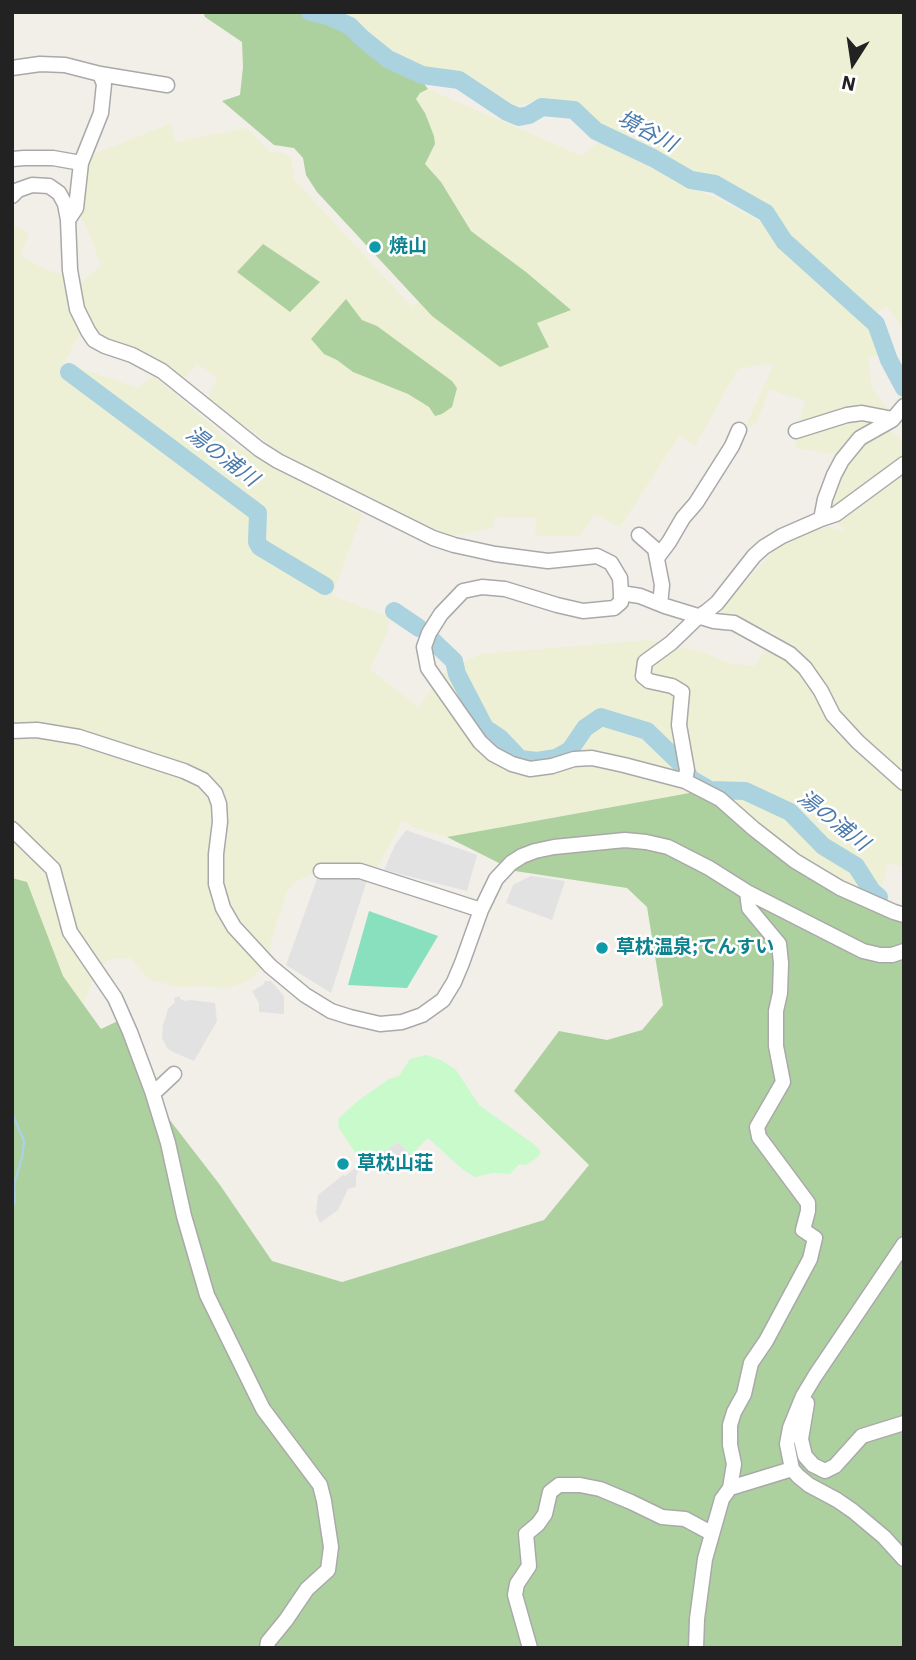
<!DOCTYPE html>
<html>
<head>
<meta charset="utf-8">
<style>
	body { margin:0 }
	#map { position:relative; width:916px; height:1660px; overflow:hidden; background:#f2efe9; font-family:"IBM Plex Sans",sans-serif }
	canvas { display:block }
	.frame { position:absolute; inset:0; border:14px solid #222; pointer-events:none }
	.north { position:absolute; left:818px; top:28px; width:70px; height:70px; -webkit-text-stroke:5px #fff; paint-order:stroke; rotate:192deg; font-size:19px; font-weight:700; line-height:28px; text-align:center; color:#222 }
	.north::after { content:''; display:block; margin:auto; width:24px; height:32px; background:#222; clip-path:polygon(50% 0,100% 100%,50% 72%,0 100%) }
</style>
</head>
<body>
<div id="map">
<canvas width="916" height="1660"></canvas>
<div class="frame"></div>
<div class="north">N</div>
</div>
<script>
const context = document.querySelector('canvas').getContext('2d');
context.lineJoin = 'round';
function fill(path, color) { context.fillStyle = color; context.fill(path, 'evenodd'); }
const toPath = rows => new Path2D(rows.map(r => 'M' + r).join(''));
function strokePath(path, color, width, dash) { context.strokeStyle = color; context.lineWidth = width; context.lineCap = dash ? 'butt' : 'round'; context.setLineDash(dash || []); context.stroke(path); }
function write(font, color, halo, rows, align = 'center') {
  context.font = font + ' "IBM Plex Sans","Noto Sans JP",sans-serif'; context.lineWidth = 5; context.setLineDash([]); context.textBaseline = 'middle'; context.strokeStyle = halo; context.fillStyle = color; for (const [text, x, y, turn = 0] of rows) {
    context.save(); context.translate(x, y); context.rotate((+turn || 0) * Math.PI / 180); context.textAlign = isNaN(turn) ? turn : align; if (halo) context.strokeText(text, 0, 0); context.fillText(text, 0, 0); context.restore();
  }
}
fill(toPath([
	[339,12,904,12,904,330,886,306,872,315,823,267,786,237,772,213,724,181,690,174,607,129,580,107,543,97,520,106,491,100,477,83,450,70,409,64,381,49,340,19],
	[428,89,582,156,600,140,684,186,714,197,767,225,774,241,866,320,876,333,883,355,868,358,872,388,893,417,882,424,904,441,904,866,888,864,875,913,694,792,447,837,416,828,402,821,377,868,329,864,294,883,287,891,271,942,270,953,266,965,247,982,226,988,198,986,179,987,149,980,131,958,111,959,97,968,84,1004,66,980,40,983,40,915,38,909,12,942,12,225,29,233,20,256,47,270,66,275,79,335,64,363,138,388,154,376,235,445,362,515,332,596,390,617,386,635,370,669,418,707,443,674,480,654,647,640,704,652,728,663,755,666,775,633,719,611,779,545,824,526,846,531,832,518,834,494,849,456,795,448,805,400,769,390,757,422,743,432,774,363,738,369,695,446,680,435,620,527,594,514,580,536,535,536,536,518,495,517,493,528,450,536,368,500,280,452,208,399,217,377,197,364,181,381,105,342,86,315,79,285,101,265,86,226,79,216,87,157,171,123,175,142,246,128,270,152,283,153,292,159,294,179,411,306,419,302,432,316,549,347,537,323,570,310,526,272,471,231,441,182,424,164,435,144,434,136,425,113,416,99,420,93],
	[362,320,377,326,429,407,408,394,353,372,338,360]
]), '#eef0d5');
fill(toPath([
	[203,12,339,12,340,19,368,54,376,57,389,66,413,74,420,78,428,89,420,93,416,99,425,113,434,136,435,144,425,164,441,182,471,231,526,272,571,310,537,323,549,347,500,367,432,316,317,192,306,175,303,158,294,148,274,145,222,101,240,95,243,67,242,42,205,17],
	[263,244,320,282,290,312,237,272],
	[346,299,362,320,377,326,452,381,457,388,452,407,442,414,435,416,429,407,408,394,353,372,337,360,324,354,311,339],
	[695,792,904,920,904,1648,12,1648,12,878,27,882,63,976,101,1029,120,1020,136,1059,142,1084,220,1185,272,1261,342,1282,544,1220,589,1165,514,1091,559,1031,607,1040,642,1030,663,1005,647,907,627,888,515,871,447,837]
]), '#add19e');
fill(toPath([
	[426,1055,441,1060,456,1070,479,1105,535,1145,541,1152,538,1157,526,1165,519,1164,510,1174,493,1173,475,1177,462,1169,428,1138,411,1155,398,1142,374,1159,367,1161,356,1154,339,1128,338,1119,359,1100,389,1079,399,1076,410,1059]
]), '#c8facc');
fill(toPath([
	[369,911,438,936,407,988,348,985]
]), '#88e0be');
fill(toPath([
	[406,830,477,855,467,891,384,870,395,845],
	[318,876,367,880,331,993,286,965],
	[531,876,565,881,552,920,506,903,513,885],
	[265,981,271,981,284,996,284,1014,259,1012,259,1003,252,991,263,985],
	[180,996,180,999,186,1001,191,1000,215,1003,217,1021,194,1061,173,1052,167,1048,162,1038,163,1025,168,1009,175,1002,174,998],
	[398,1142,411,1155,389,1175,376,1168,363,1168,357,1173,356,1179,356,1187,348,1189,338,1210,320,1223,316,1213,318,1195,343,1175,345,1176,358,1166,374,1159]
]), '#e2e2e2');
strokePath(toPath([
	[12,1113,24,1141,22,1158,14,1184,15,1201,12,1208]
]), '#aad3df', 2.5);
strokePath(toPath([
	[310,12,328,16,350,26,362,38,388,59,422,75,459,80,507,112,519,117,529,115,542,107,574,110,596,131,653,158,691,180,715,184,766,213,784,241,876,324,889,360,904,388],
	[69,372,258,513,257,542,260,547,325,586],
	[394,611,419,628],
	[433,641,454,661,457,674,485,728,500,738,520,759,537,761,556,758,570,750,585,728,601,717,647,731,681,764,691,779,710,790,745,791,790,812,823,846,856,866,872,891,879,897]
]), '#aad3df', 18);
const minor = toPath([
	[12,68,40,64,65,65,100,74,167,85],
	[12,159,24,158,53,158,81,163],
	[12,196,18,190,32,185,49,186,59,193,65,204,68,220,70,270,77,309,88,331,94,340,105,346,132,355,162,371,259,449,278,461,433,538,454,545,495,554,548,561,597,556,611,563,620,578,621,593,621,602,614,608,583,611,557,605,505,589,482,587,463,591,441,614,429,633,424,647,428,668,480,742,493,754,512,764,530,769,552,766,574,759,592,758,624,765,685,781,720,799,754,829,795,861,840,888,894,912,904,915],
	[68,220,76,208,81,163,101,113,104,84,100,74],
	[796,431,847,415,862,413,893,419],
	[821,519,836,514,904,464],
	[639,535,655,549,662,585,660,604],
	[657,558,669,542,683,518,696,503,732,446,739,430],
	[621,593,640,596,665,606,714,621,734,623,790,654,805,668,821,691,833,715,858,742,904,783],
	[12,731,37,730,79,737,184,771,203,780,215,793,219,804,220,822,216,854,216,884,223,908,234,927,270,966,305,995,331,1011,350,1017,380,1024,402,1022,422,1015,443,1000,454,982,462,963,481,910,496,879,511,863,522,856,535,851,554,847,625,840,646,842,668,847,709,868,747,892,863,951,880,955,892,955,904,951],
	[685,781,687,770,679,725,682,692,672,686,649,681,643,676,645,662,671,643,698,617,706,612,717,603,754,556,764,547,782,536,821,519,825,499,834,475,842,460,860,438,892,420,904,406],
	[12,829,53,869,70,932,115,998,130,1032,152,1091,158,1089,174,1074],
	[321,871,360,871,481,910],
	[152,1091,168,1143,184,1216,207,1295,263,1409,320,1485,324,1501,331,1547,328,1570,307,1589,286,1620,268,1642,267,1648],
	[904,1244,815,1376,803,1396,790,1428,787,1444,792,1469,798,1476,809,1485,837,1500,853,1511,884,1537,904,1559],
	[807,1403,801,1439,805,1456,813,1465,825,1471,835,1466,862,1436,904,1423],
	[730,1488,734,1464,730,1445,730,1425,734,1412,744,1394,751,1363,766,1341,810,1259,815,1238,803,1230,808,1211,808,1203,759,1137,757,1127,783,1082,776,1046,776,1011,780,993,781,963,779,944,749,908,747,892],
	[530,1648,515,1595,517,1584,529,1566,526,1534,538,1524,545,1514,550,1492,559,1485,580,1485,600,1489,631,1502,662,1517,685,1519,711,1533],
	[696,1648,697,1619,705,1559,722,1499,730,1488,792,1469]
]);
strokePath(minor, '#a9a9a9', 17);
strokePath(minor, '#fff', 14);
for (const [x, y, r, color] of [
	[375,247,7,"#0f9aa8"],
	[602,948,7,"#0f9aa8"],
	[343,1164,7,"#0f9aa8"]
]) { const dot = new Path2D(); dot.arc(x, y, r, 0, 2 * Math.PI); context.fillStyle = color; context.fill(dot); strokePath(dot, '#fff', 2.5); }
write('bold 19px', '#0d838f', '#fff', [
	["焼山",389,247],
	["草枕温泉;てんすい",616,948],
	["草枕山荘",357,1164]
], 'left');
write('italic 21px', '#4a7aab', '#fff', [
	["境谷川",647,132,28],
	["湯の浦川",222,457,37],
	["湯の浦川",833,821,38]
]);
</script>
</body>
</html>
